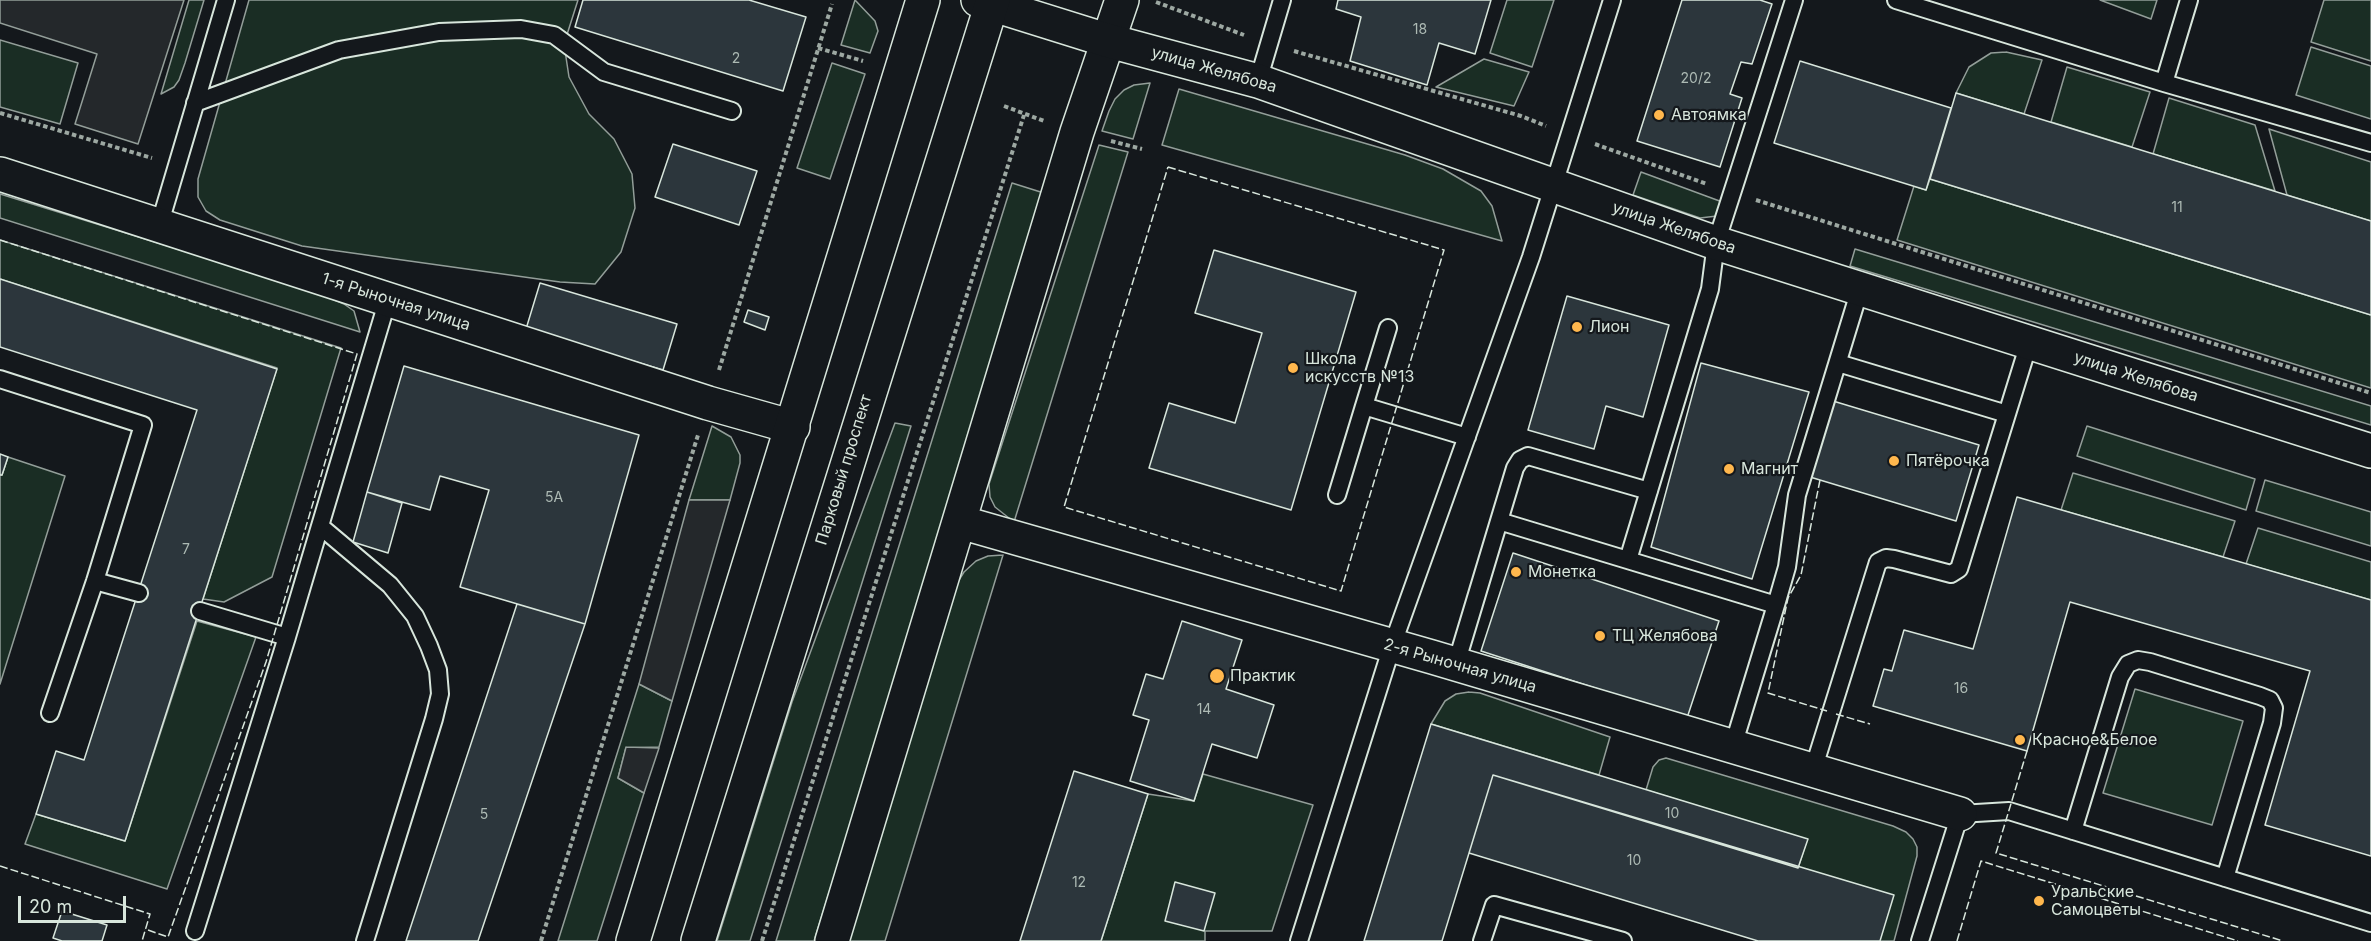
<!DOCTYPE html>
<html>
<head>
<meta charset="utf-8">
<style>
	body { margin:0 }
	#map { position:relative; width:2371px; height:941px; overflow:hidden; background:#14181c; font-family:Inter,sans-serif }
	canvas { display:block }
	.scale { position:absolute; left:18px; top:896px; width:108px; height:27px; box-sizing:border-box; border:3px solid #d8e6dc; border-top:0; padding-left:8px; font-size:18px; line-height:21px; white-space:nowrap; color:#d8e6dc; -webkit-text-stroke:4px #14181c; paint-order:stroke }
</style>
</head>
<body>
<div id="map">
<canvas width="2371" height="941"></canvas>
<div class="scale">20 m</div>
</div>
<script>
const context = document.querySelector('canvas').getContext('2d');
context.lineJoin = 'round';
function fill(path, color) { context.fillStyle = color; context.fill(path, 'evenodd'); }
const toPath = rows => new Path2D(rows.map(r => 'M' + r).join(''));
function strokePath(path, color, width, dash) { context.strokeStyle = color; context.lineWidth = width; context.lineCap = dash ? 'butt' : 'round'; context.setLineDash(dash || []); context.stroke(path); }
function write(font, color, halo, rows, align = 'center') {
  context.font = font + ' Inter,sans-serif'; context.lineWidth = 4.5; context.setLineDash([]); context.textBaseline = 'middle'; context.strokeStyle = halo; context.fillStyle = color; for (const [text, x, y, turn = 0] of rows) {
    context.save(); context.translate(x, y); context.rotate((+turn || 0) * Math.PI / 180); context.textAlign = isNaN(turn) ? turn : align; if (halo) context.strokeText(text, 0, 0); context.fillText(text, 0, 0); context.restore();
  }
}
const green = toPath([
	[189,0,204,0,185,63,179,80,174,87,161,94,189,0],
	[249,0,578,0,564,44,569,77,589,114,614,139,632,174,635,208,621,252,595,284,560,282,302,246,220,220,206,211,198,197,198,179,249,0],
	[855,0,875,21,878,31,870,53,841,45,855,0],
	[1507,0,1554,0,1532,67,1490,53,1507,0],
	[2100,0,2157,0,2151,19,2100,0],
	[2324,0,2371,0,2371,61,2311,42,2324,0],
	[0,40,78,63,60,124,0,107,0,40],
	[2311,47,2371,66,2371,119,2296,95,2311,47],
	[2006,52,2042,60,2024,114,1956,93,1969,67,1991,53,2006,52],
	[1484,59,1529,72,1514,106,1436,87,1484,59],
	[832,63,865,74,830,179,797,168,832,63],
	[2067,67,2150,92,2132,147,2051,122,2067,67],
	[1150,83,1133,139,1102,131,1109,111,1115,99,1124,90,1134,85,1150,83],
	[1179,89,1405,155,1443,169,1481,191,1492,206,1502,241,1162,145,1179,89],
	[2169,98,2255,125,2275,191,2153,154,2169,98],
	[2269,129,2371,162,2371,221,2287,195,2269,129],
	[1099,145,1128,152,1014,522,995,507,990,497,989,484,1099,145],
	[1641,172,1725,203,1717,216,1700,218,1633,195,1641,172],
	[1930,179,2371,315,2371,388,1897,240,1914,186,1926,190,1930,179],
	[1012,183,1047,194,814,941,776,941,1012,183],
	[0,194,313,291,344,304,354,311,360,332,0,218,0,194],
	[0,240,341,348,272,577,224,602,203,599,277,368,0,279,0,240],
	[1855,249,2371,406,2371,425,1850,266,1855,249],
	[895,423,911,426,750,941,717,941,792,702,895,423],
	[712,426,731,437,740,455,740,463,730,500,689,500,712,426],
	[2087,426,2255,479,2246,510,2077,456,2087,426],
	[8,457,65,476,0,684,0,475,2,475,8,457],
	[2073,473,2235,521,2223,557,2061,510,2073,473],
	[2265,480,2371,512,2371,546,2256,511,2265,480],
	[2258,528,2371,562,2371,600,2246,564,2258,528],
	[1003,555,885,941,843,941,954,588,964,572,976,561,988,556,1003,555],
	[197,621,256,637,167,889,25,844,36,814,125,841,197,621],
	[639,684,672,701,659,747,626,748,618,778,644,793,597,941,558,941,639,684],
	[2135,689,2243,721,2212,825,2103,793,2135,689],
	[1469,692,1480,693,1610,737,1599,775,1431,724,1445,701,1456,694,1469,692],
	[1666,758,1893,826,1906,832,1913,839,1917,847,1917,856,1894,941,1880,941,1798,868,1807,840,1646,790,1653,767,1659,760,1666,758],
	[1203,774,1313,805,1272,931,1205,931,1205,941,1101,941,1148,794,1194,801,1203,774]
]);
fill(green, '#1a2d24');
strokePath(green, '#939e99', 1.5);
const parking = toPath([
	[0,0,184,0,138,144,75,124,97,54,0,23,0,0],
	[689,500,730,500,672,701,639,684,689,500],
	[626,747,659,748,644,793,618,778,626,747]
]);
fill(parking, '#24282b');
strokePath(parking, '#939e99', 1.5);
const building = toPath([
	[583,0,749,0,806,17,783,91,575,27,583,0],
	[1338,0,1491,0,1475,54,1439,43,1427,85,1350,61,1361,17,1336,9,1338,0],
	[1682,0,1760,0,1772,4,1752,64,1741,62,1730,94,1742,98,1720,167,1637,141,1682,0],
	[1800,61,1951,108,1926,190,1774,143,1800,61],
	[1956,93,2371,221,2371,315,1930,179,1956,93],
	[673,144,757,171,739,225,655,197,673,144],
	[1214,250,1356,292,1291,510,1149,468,1169,403,1235,423,1262,333,1195,313,1214,250],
	[0,279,277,369,125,841,36,814,56,751,84,760,197,410,0,347,0,279],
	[540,283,677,324,663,370,526,329,540,283],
	[1567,296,1669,325,1643,417,1606,406,1594,449,1528,430,1567,296],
	[748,310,769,317,765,330,744,322,748,310],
	[1701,363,1809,392,1752,579,1651,547,1701,363],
	[404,366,639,435,585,624,460,587,489,490,440,476,430,510,367,492,404,366],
	[1833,401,1979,445,1956,521,1810,477,1833,401],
	[0,454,8,457,2,475,0,475,0,454],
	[367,492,402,503,388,553,353,542,367,492],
	[2017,497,2371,600,2371,856,2265,825,2310,671,2070,602,2027,751,1873,706,1884,669,1892,671,1904,630,1973,649,2017,497],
	[1513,553,1719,621,1687,718,1481,651,1513,553],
	[517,604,585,624,478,941,406,941,517,604],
	[1182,621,1242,640,1226,689,1274,705,1257,758,1212,744,1194,801,1130,781,1149,720,1133,715,1146,674,1163,679,1182,621],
	[1431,724,1808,839,1798,868,1493,775,1442,941,1364,941,1431,724],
	[1074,771,1148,794,1101,941,1020,941,1074,771],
	[1493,775,1894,895,1880,941,1758,941,1469,853,1493,775],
	[1175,882,1215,893,1204,931,1165,921,1175,882],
	[62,911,107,925,102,941,62,941,53,938,62,911]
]);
fill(building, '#2c363c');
strokePath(building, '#d8e6dc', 1.5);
const lane = toPath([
	[1896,0,2164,83,2371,143],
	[1258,81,1282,0],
	[2164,83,2189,0],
	[195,103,339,50,439,32,521,29,554,35,604,72,732,111],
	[159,226,226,0],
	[1388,328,1364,406,1467,437],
	[1838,363,2007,414],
	[0,379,143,425,95,581,50,713],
	[1337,495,1364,406],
	[1499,521,1515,468,1520,460,1528,456,1649,491],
	[1628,560,1710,289,1716,243,1794,0],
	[95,581,139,593],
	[1776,605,1787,567,1797,495,1860,289],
	[200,611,287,637,320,526],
	[1456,664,1499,521,1776,605,1733,746],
	[1813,770,1878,562,1886,558,1894,559,1951,574,1959,569,2029,343],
	[2073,831,2120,677,2128,664,2138,660,2150,662,2260,696,2270,700,2274,708,2272,723,2225,878],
	[195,931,287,637],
	[365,941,434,719,440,694,438,670,429,646,415,616,390,585,320,526,388,299],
	[1299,941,1392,646,1531,257,1612,0],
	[1482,941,1494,905,1623,941],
	[1920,941,1960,814,2009,811,2371,923]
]);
const street = toPath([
	[0,174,708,403,793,427],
	[960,522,1432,657,1960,814],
	[832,941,1077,132,1122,0]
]);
const secondary = toPath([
	[978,0,1106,40,1258,81,1716,243,2371,451]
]);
const primary = toPath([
	[633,941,923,0],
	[698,941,993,0]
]);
strokePath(lane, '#d8e6dc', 20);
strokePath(street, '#d8e6dc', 36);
strokePath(secondary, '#d8e6dc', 36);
strokePath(primary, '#d8e6dc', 36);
strokePath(toPath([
	[1156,2,1244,35],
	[818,48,863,61],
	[1294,51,1521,116,1546,126],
	[1004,106,1044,121],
	[0,113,152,158],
	[1111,141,1142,149],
	[1595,144,1707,184],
	[1756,200,2371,393],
	[719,370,832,4],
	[541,941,698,435],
	[762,941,1024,115]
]), '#9da8a2', 4, [4.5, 3]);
strokePath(lane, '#14181c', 16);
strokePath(street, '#14181c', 33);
strokePath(secondary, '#14181c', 33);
strokePath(primary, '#14181c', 33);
strokePath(toPath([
	[1168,167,1444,250,1341,591,1064,507,1168,167],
	[0,240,357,354,266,662,168,937,145,929],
	[1820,480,1801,575,1788,598,1768,693,1827,711],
	[1836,714,1870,724],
	[2027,751,1996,853,2283,941],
	[0,866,150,914,142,941],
	[1957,941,1981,861,2238,941]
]), '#d8e6dc', 1.5, [8, 3]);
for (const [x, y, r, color] of [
	[1659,115,6,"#ffb74d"],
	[1577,327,6,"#ffb74d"],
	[1293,368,6,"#ffb74d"],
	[1894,461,6,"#ffb74d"],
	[1729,469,6,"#ffb74d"],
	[1516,572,6,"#ffb74d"],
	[1600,636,6,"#ffb74d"],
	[1217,676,8,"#ffb74d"],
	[2020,740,6,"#ffb74d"],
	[2039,901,6,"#ffb74d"]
]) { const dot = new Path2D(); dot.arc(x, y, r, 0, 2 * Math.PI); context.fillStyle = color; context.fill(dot); strokePath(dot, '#14181c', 2); }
write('14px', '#adbab4', null, [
	["18",1420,30],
	["2",736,59],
	["20/2",1696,79],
	["11",2177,208],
	["5А",554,498],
	["7",186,550],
	["16",1961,689],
	["14",1204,710],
	["10",1672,814],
	["5",484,815],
	["10",1634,861],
	["12",1079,883]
]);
write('16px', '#d8e6dc', '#14181c', [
	["улица Желябова",1214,70,16],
	["улица Желябова",1674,228,19],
	["1-я Рыночная улица",396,302,18],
	["улица Желябова",2136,377,18],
	["Парковый проспект",844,470,-73],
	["2-я Рыночная улица",1460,666,16]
]);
write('16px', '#d8e6dc', '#14181c', [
	["Автоямка",1671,115],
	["Лион",1589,327],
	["Школа",1305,359],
	["искусств №13",1305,377],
	["Пятёрочка",1906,461],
	["Магнит",1741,469],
	["Монетка",1528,572],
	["ТЦ Желябова",1612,636],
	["Практик",1230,676],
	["Красное&Белое",2032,740],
	["Уральские",2051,892],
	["Самоцветы",2051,910]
], 'left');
</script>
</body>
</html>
